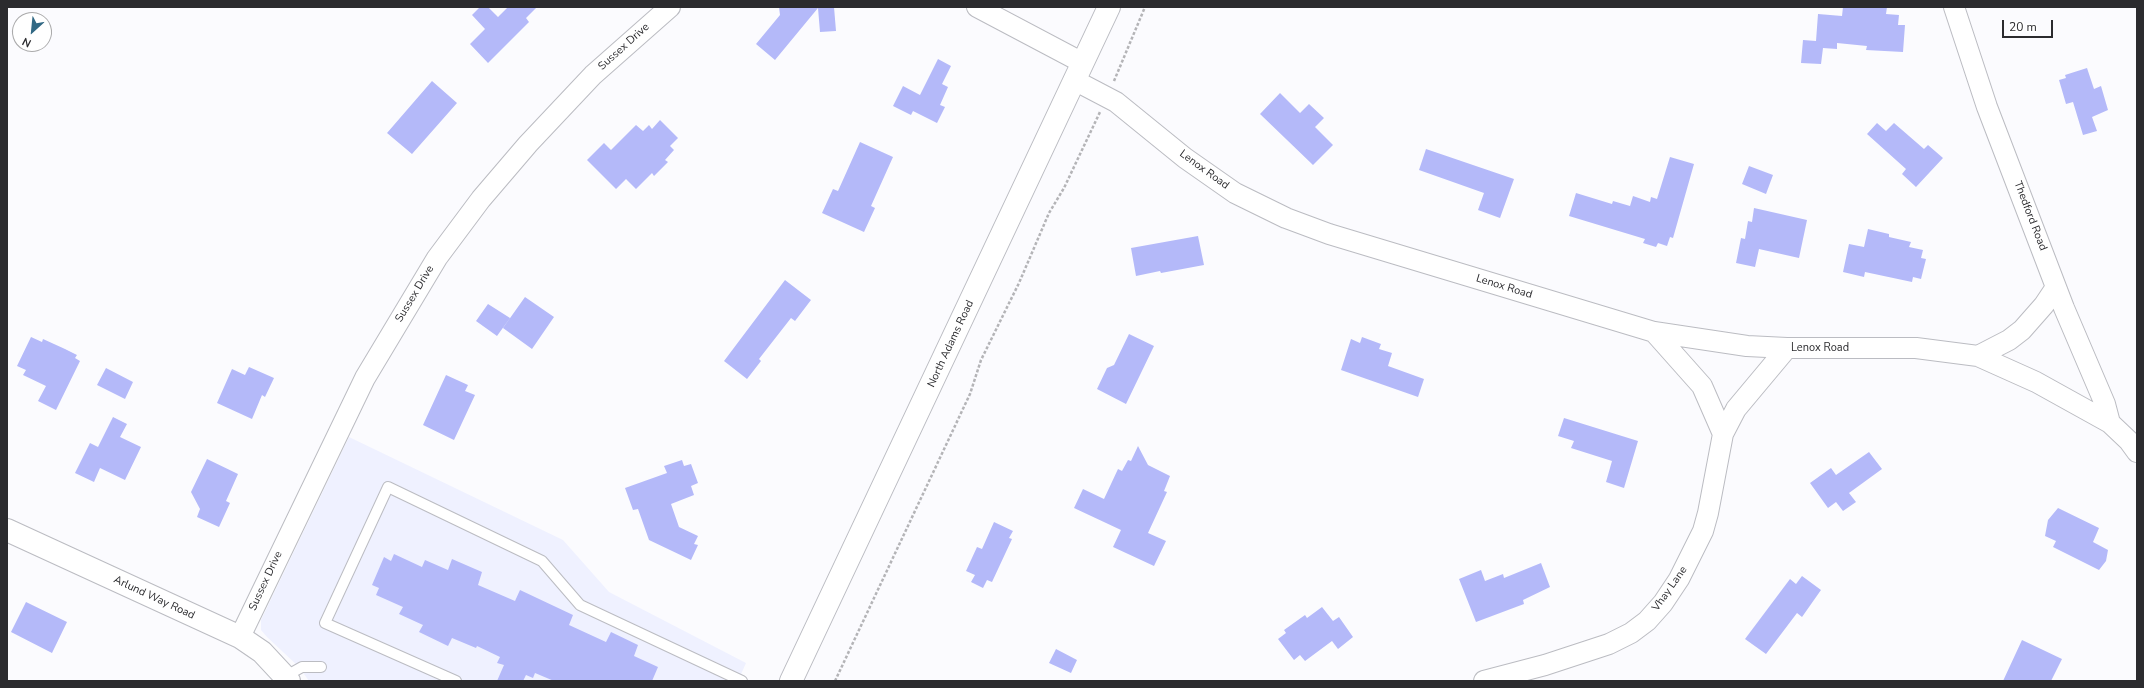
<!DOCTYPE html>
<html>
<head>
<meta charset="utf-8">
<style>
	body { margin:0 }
	#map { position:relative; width:2144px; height:688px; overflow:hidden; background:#fbfbfe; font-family:"Nunito Sans",sans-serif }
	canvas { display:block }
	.frame { position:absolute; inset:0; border:8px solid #2b2b2e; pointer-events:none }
	.north { position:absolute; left:12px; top:12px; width:40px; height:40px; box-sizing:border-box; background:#fff; border:1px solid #aaaaab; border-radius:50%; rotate:207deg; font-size:11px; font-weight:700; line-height:16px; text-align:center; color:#2b2b2e }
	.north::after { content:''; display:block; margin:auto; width:14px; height:18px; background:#326984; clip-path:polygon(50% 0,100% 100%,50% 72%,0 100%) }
	.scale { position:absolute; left:2002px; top:20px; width:51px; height:18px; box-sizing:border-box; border:2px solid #2b2b2e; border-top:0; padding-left:5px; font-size:12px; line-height:14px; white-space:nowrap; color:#2b2b2e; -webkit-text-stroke:3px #fff; paint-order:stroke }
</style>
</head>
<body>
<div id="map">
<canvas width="2144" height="688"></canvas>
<div class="frame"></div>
<div class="north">N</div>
<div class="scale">20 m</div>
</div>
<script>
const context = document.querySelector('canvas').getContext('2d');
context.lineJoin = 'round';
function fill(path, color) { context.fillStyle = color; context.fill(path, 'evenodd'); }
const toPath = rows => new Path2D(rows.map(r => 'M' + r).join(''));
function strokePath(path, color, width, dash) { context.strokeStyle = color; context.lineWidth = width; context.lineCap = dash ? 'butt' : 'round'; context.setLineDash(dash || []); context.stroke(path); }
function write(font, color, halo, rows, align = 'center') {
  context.font = font + ' "Nunito Sans",sans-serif'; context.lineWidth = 3; context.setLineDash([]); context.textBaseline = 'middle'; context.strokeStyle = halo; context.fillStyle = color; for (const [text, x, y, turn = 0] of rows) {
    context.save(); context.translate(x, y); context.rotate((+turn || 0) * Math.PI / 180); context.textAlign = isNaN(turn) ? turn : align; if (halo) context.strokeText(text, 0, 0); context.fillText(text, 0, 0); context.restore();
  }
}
fill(toPath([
	[349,437,563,540,609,592,746,663,738,681,309,681,299,667,267,637,261,630,261,620]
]), '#eff1ff');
fill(toPath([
	[480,7,488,7,498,17,508,7,537,7,526,18,529,22,488,63,470,44,485,29,472,15],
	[779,7,834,7,836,31,820,32,818,8,775,60,756,44,780,15],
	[1843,7,1887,7,1886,14,1899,15,1898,25,1905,25,1903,52,1866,50,1867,46,1837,43,1837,49,1823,48,1821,64,1801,63,1803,40,1816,41,1818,14,1842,16],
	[938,59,951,66,942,84,948,87,940,105,945,107,937,123,913,111,911,115,893,106,903,86,920,95],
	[2087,68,2094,89,2101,86,2108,110,2092,117,2097,131,2083,135,2073,102,2066,104,2059,80,2066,78,2065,75],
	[432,81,457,103,412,154,387,133],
	[1280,93,1300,113,1309,104,1324,118,1315,127,1333,145,1313,165,1260,114],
	[660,120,678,138,670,146,674,150,665,160,668,162,654,176,652,173,636,189,626,179,616,189,587,160,604,143,611,150,636,125,643,131,649,125,652,129],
	[1877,123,1886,131,1894,123,1924,149,1928,145,1943,158,1916,187,1902,174,1906,169,1867,134],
	[860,142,893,157,871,206,875,208,864,232,822,213,833,189,838,191],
	[1426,149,1514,179,1500,218,1478,210,1484,193,1419,170],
	[1670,157,1694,164,1673,238,1670,237,1667,246,1658,243,1656,247,1643,243,1645,239,1569,216,1576,193,1612,204,1613,201,1630,206,1633,196,1650,202,1651,197,1657,199],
	[1749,166,1773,175,1766,194,1742,184],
	[1754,208,1807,220,1799,258,1759,249,1755,267,1736,263,1741,238,1745,239,1748,221,1752,222],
	[1868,229,1889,234,1889,237,1911,242,1909,247,1923,250,1921,258,1926,259,1921,279,1913,277,1912,282,1865,272,1864,277,1843,272,1849,244,1864,247],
	[1198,236,1204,265,1161,273,1160,271,1136,276,1131,248],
	[785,280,811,300,795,321,791,318,759,359,761,361,747,379,724,361],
	[525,297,554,317,532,349,503,328],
	[488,304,510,318,497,336,476,321],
	[1129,334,1154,346,1126,404,1097,389,1107,368,1114,365],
	[31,337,42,342,43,339,65,349,77,355,75,358,80,361,56,410,38,401,46,386,23,375,26,370,17,366],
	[1362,337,1381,344,1379,349,1392,353,1388,366,1424,379,1418,397,1341,370,1351,339,1360,343],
	[249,367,274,378,265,397,262,395,252,419,217,403,232,369,245,375],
	[106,368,133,382,125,399,97,385],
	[446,375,468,385,465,391,475,395,454,440,423,425],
	[113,417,127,424,120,437,141,447,125,480,100,468,94,482,75,473,90,443,98,447],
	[1564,418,1638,441,1624,488,1606,482,1612,461,1571,448,1574,441,1558,436],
	[1138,446,1148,465,1170,476,1164,491,1167,492,1148,533,1166,541,1154,566,1113,547,1121,530,1074,508,1083,489,1104,499,1118,469,1122,471,1128,460,1131,461],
	[1869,452,1882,469,1849,493,1856,502,1843,511,1836,502,1828,508,1810,483,1831,468,1836,475],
	[207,459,238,474,226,501,230,503,219,527,197,517,200,509,191,492],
	[682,460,684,466,691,464,698,483,691,486,694,495,671,504,679,527,698,536,694,544,698,545,691,560,649,540,638,509,633,510,625,488,667,473,664,466],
	[2058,508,2099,528,2093,542,2108,550,2106,561,2099,570,2053,547,2056,541,2045,536,2048,520],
	[994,522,1013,531,1009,538,1012,539,992,582,987,580,983,588,971,582,975,575,966,571,977,547,982,549],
	[394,554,422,567,425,560,448,570,452,559,482,572,478,585,515,601,520,590,573,615,569,625,606,642,611,632,638,645,634,656,658,667,652,681,554,681,535,673,533,678,526,675,523,681,497,681,504,665,497,663,500,657,477,646,476,648,452,638,448,646,419,632,423,625,399,614,403,607,376,595,379,588,372,585,384,557,391,561],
	[1541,563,1550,587,1523,600,1524,604,1476,622,1459,579,1481,570,1485,581,1503,574,1504,578],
	[1802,576,1821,590,1802,617,1797,613,1766,654,1745,639,1790,579,1796,584],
	[26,602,67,622,52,653,11,632],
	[1322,607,1333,621,1339,617,1353,637,1338,649,1332,641,1305,661,1300,655,1294,660,1278,639,1286,633,1284,630,1305,615,1307,618],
	[2022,640,2062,659,2051,681,2003,681],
	[1056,649,1077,660,1071,673,1049,663]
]), '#b4b9f9');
const lane = toPath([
	[286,676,302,667,321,667],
	[456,681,325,623,388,487,542,561,580,605,742,681]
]);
const street = toPath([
	[977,7,1083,63],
	[1954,7,1987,107,2064,308,2105,404,2110,423],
	[1074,80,1116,102,1185,158,1235,193,1286,218,1329,234,1654,332,1747,346,1787,348,1916,348,1978,356,2036,382,2110,423,2129,441,2137,452],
	[1654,332,1702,386,1723,434],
	[1978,356,2009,340,2022,330,2044,305,2056,287],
	[240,637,365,378,437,258,481,199,528,144,593,75,670,7],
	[1484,681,1545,665,1609,644,1631,633,1647,621,1663,603,1679,579,1703,531,1708,513,1723,434,1736,409,1787,348]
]);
const secondary = toPath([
	[7,530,240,637,262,652,289,681],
	[791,681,1109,7]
]);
strokePath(lane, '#bbbcc2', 12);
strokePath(street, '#bbbcc2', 22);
strokePath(secondary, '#bbbcc2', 24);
strokePath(toPath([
	[1114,81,1145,7],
	[835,681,970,394,981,360,1019,283,1049,213,1064,188,1100,112]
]), '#b4b4b7', 2.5, [3, 2]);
strokePath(lane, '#fff', 10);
strokePath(street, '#fff', 20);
strokePath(secondary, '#fff', 22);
write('11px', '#2b2b2e', '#fff', [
	["Sussex Drive",624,47,-42],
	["Lenox Road",1204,170,36],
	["Thedford Road",2030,216,69],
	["Lenox Road",1504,287,17],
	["Sussex Drive",415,294,-59],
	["North Adams Road",951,344,-65],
	["Lenox Road",1820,348],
	["Sussex Drive",266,581,-65],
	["Vhay Lane",1670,589,-55],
	["Arlund Way Road",154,598,25]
]);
</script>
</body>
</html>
